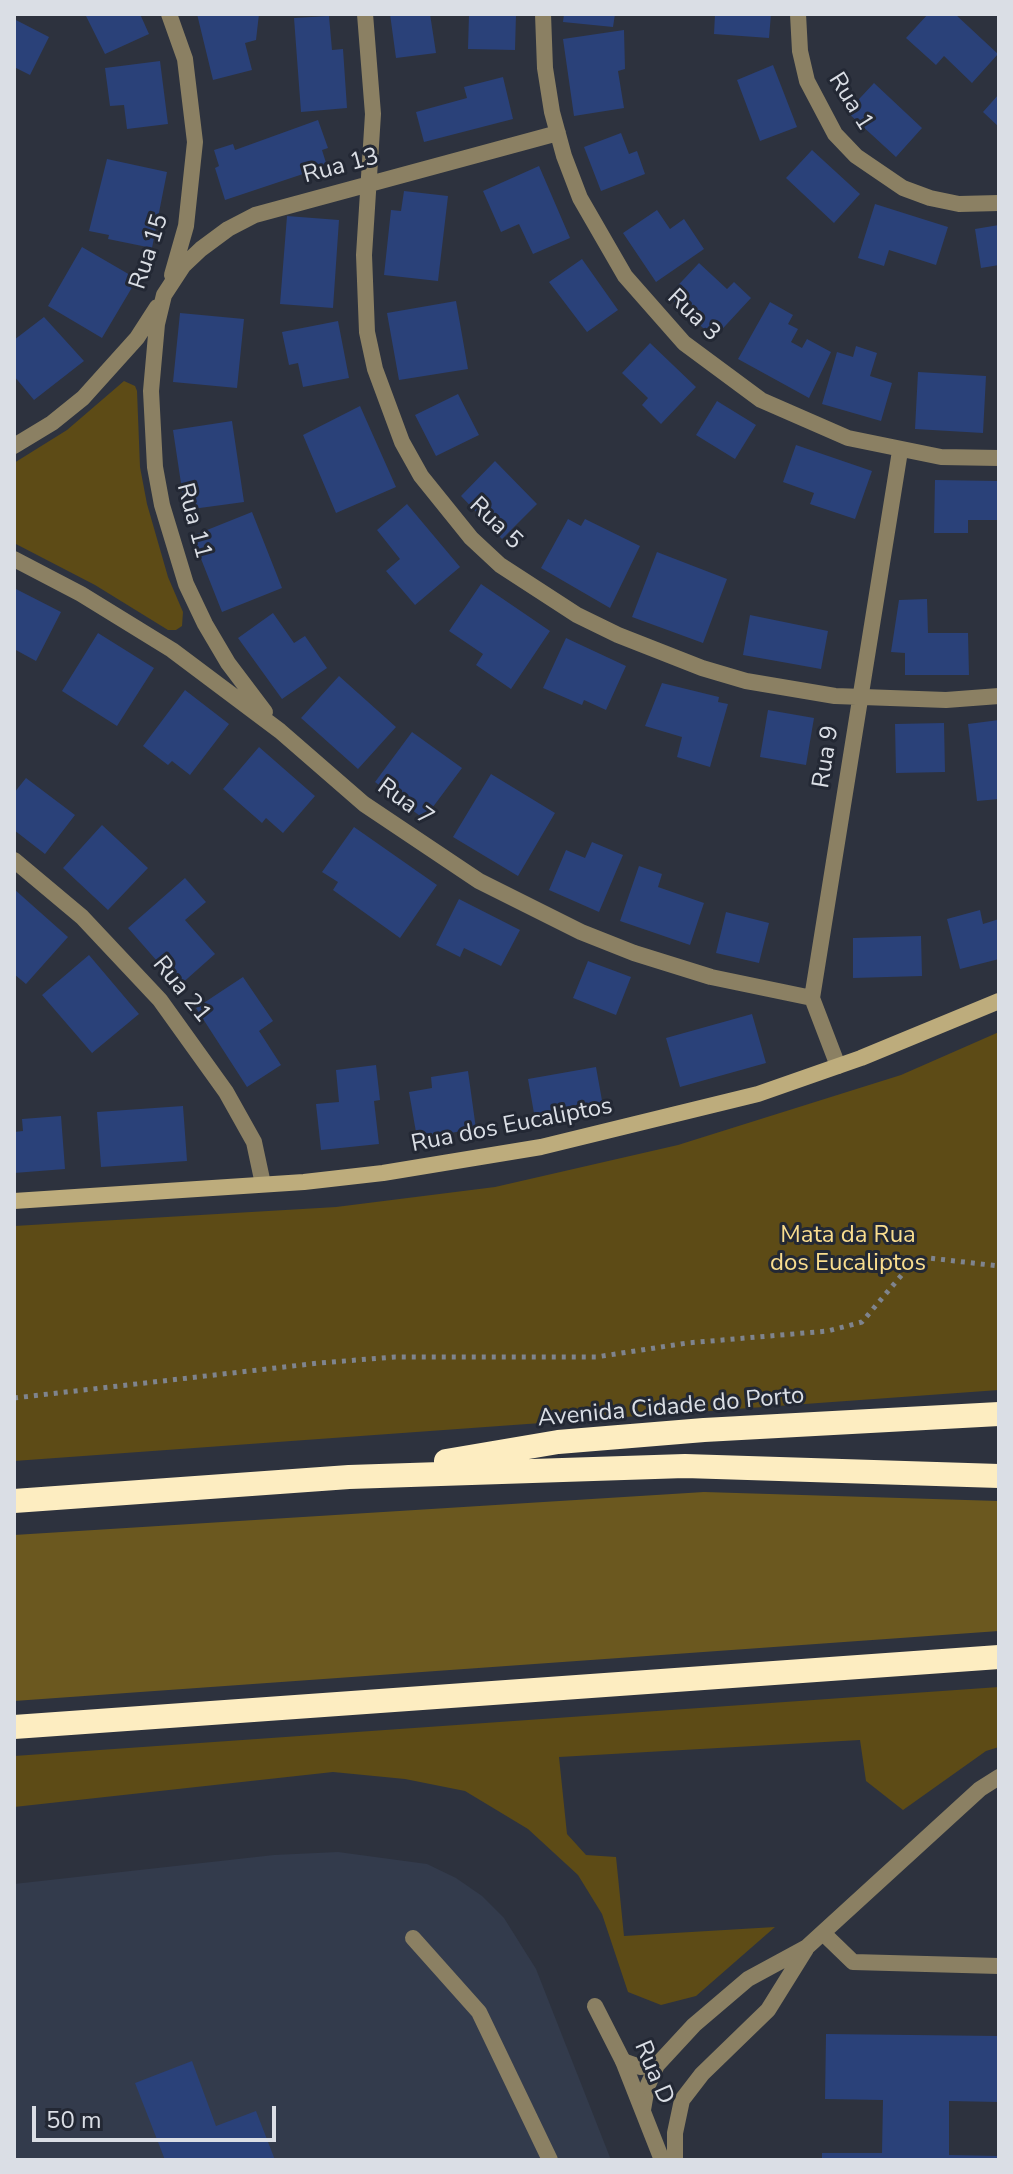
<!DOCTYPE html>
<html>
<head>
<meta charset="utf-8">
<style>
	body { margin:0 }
	#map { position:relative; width:1013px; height:2174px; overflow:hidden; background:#2d323e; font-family:"Nunito Sans",sans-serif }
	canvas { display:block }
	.frame { position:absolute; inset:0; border:16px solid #dadee5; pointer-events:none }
	.scale { position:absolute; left:32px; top:2106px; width:244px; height:36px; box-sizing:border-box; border:4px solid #dadee5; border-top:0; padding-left:10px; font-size:24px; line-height:28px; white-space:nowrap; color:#dadee5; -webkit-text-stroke:6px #232834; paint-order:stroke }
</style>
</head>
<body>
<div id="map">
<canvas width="1013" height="2174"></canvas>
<div class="frame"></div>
<div class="scale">50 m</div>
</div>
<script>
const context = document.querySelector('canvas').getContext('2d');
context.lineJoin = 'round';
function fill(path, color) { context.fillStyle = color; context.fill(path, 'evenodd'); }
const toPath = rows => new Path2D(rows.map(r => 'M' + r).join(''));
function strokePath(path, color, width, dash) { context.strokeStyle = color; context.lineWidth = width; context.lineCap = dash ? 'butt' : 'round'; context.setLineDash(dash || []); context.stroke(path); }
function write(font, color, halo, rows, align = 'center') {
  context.font = font + ' "Nunito Sans",sans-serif'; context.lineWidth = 6; context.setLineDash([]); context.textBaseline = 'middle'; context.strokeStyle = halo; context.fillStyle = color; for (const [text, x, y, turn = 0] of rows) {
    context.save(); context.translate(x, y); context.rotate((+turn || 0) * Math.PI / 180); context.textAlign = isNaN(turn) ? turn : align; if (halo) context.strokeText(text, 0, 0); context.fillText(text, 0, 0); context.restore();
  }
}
fill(toPath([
	[338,1852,427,1864,456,1878,482,1896,504,1918,536,1969,611,2160,14,2160,14,1884,274,1855]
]), '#333b4c');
fill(toPath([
	[124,381,135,386,137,391,140,467,147,504,168,577,183,612,182,626,176,630,168,630,95,585,14,543,14,463,67,430],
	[999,1032,999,1390,14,1461,14,1226,336,1207,495,1187,678,1145,901,1075],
	[999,1687,999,1747,986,1751,903,1810,866,1781,860,1740,559,1757,567,1834,586,1855,616,1857,624,1936,775,1927,696,1996,661,2005,628,1992,602,1914,578,1875,528,1829,465,1791,405,1779,333,1772,14,1807,14,1756]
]), '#5d4b16');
fill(toPath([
	[704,1492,999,1501,999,1631,14,1701,14,1535]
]), '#6b581f');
fill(toPath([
	[85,14,140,14,149,34,105,54],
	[197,14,259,14,256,40,245,43,252,70,213,80],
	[390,14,430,14,436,53,396,58],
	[469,14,516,14,515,50,468,49],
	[564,14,615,14,613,27,563,22],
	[715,14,771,14,769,38,714,34],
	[928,14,955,14,998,54,972,83,944,56,936,65,906,38],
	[329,16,332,50,343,49,347,108,301,112,294,18],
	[14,19,49,37,30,75,14,67],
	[624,30,625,69,618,71,624,108,574,116,563,39],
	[160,61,168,124,127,129,124,105,110,106,105,68],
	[773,65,797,127,760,141,737,80],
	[503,77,513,119,424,142,416,112,467,98,464,87],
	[874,83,922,128,896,157,847,112],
	[999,94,999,127,983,112],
	[318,120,328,148,322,150,327,166,225,200,215,168,219,166,214,150,233,144,235,150],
	[621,133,629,154,637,151,645,174,601,191,584,147],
	[812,150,860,194,834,223,786,178],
	[107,159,167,172,152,248,108,239,109,235,89,231],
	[539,166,570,238,533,254,519,224,501,232,483,191],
	[404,191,448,196,438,281,384,275,391,210,401,211],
	[875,204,948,227,936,265,889,250,884,266,858,258],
	[657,210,670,229,684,219,704,249,656,282,623,233],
	[287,216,339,220,333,308,280,304],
	[999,225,999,265,981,268,975,229],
	[82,247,137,279,102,338,48,306],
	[582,259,618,310,587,332,549,282],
	[699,263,727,289,734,282,751,298,714,338,668,296],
	[456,301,468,369,399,380,387,313],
	[770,302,793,315,788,324,798,329,791,342,802,348,807,339,831,352,809,398,738,359],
	[180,313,244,319,237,388,173,382],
	[44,317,84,361,34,400,14,376,14,340],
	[338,321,349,378,303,387,298,363,289,365,282,332],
	[650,343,696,387,661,424,642,405,648,398,622,373],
	[856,346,877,353,870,376,892,383,881,421,822,404,837,352,853,357],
	[918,372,986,376,983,433,915,429],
	[458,394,479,435,436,456,415,415],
	[717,401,756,425,735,459,696,435],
	[360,406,396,487,336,513,303,435],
	[232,421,244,502,185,510,173,430],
	[796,445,872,471,855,519,810,504,814,493,783,482],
	[495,461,537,504,502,539,461,496],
	[935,480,999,481,999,520,968,520,968,533,934,533],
	[407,504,460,567,415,605,386,571,400,559,377,530],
	[252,512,282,588,222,612,192,536],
	[568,519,581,526,585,519,640,546,610,608,541,568],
	[657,552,727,579,703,643,632,617],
	[481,584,550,631,511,689,476,665,483,654,449,631],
	[14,588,61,612,36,661,14,649],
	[927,599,928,633,968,633,969,675,905,675,905,653,891,652,899,600],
	[273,613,294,643,305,636,327,668,282,699,238,638],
	[750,615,828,631,821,669,743,655],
	[98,633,154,668,117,726,62,691],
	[566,638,626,666,606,710,584,700,582,705,543,688],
	[339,676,396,727,358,769,301,718],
	[662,683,719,697,718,702,728,704,710,767,677,757,682,737,645,726],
	[185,690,229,724,190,775,172,761,168,765,143,746],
	[768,710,814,718,806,765,760,757],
	[999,720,999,799,977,801,968,724],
	[944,723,945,772,896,773,895,724],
	[412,732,462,768,424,819,375,782],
	[259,747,315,796,283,833,266,818,262,823,223,789],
	[491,774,555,813,518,876,453,837],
	[26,778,75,815,45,854,14,830,14,793],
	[102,825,148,868,108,910,63,868],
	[354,827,437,885,400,938,333,890,338,882,322,872],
	[592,842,623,855,599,912,549,890,566,850,585,858],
	[639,866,662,874,658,887,704,903,690,945,620,921],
	[185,878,206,902,185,920,215,954,179,986,128,928],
	[14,889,68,937,26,984,14,974],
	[459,899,520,930,501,966,464,948,460,957,436,945],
	[980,910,983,924,999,919,999,959,960,969,947,919],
	[726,912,769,923,759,963,716,953],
	[921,936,922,976,853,978,853,938],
	[89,955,139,1014,92,1053,42,995],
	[588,961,631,977,616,1015,573,998],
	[243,977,273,1021,259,1031,281,1065,247,1087,196,1008],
	[752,1014,766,1063,680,1087,666,1038],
	[376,1065,380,1100,374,1101,379,1144,321,1150,316,1104,339,1102,336,1070],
	[596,1067,603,1106,535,1119,528,1079],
	[468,1071,476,1129,417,1138,409,1092,432,1088,431,1077],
	[183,1106,187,1161,101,1167,97,1112],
	[61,1116,65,1169,14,1173,14,1132,23,1131,22,1119],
	[826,2034,999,2036,999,2102,949,2101,949,2155,999,2156,999,2160,822,2160,822,2153,882,2153,883,2100,825,2099],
	[192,2061,216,2126,256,2111,275,2160,165,2160,135,2083]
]), '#2a4179');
strokePath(toPath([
	[14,1398,319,1363,395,1357,596,1357,687,1343,828,1331,862,1322,911,1264,929,1258,999,1266]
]), '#7f848d', 5, [4, 6]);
strokePath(toPath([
	[823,1933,853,1962,999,1966],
	[413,1938,479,2012,550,2160],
	[623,2061,640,2067,657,2065],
	[643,2110,647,2087,657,2065,694,2025,748,1979,807,1947,980,1789,999,1777],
	[675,2160,675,2133,682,2100,702,2074,768,2010,806,1949]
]), '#8b8063', 16);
strokePath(toPath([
	[169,14,185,59,195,142,186,226,172,275],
	[365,14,373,114,364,255,367,332,375,369,402,442,421,476,471,538,500,565,577,615,618,635,702,668,746,681,835,696,946,700,999,696],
	[543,14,545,68,552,112,564,156,580,198,625,276,684,343,761,400,848,438,941,457,999,458],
	[798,14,800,51,807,81,835,134,856,156,903,188,930,198,959,204,999,203],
	[14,446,52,423,83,398,137,338,157,307],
	[14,559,81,594,172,650,280,731,364,804,479,881,581,932,634,953,711,977,812,998],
	[265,712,228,663,205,624,186,584,162,505,155,467,151,391,157,324,164,295,183,266,201,249,228,229,255,215,558,133],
	[14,860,82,917,160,1000,226,1092,254,1142,263,1184],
	[838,1066,812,998,900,451],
	[595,2006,623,2061,662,2160]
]), '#8b8063', 16);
strokePath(toPath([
	[14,1201,304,1182,383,1173,541,1147,758,1094,861,1058,999,1001]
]), '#bdac7c', 16);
strokePath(toPath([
	[446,1461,558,1442,704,1430,999,1414],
	[14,1501,349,1477,685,1466,999,1476],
	[14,1727,999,1657]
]), '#fdedc1', 24);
write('24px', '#dadee5', '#232834', [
	["Rua 1",850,102,58],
	["Rua 13",341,167,-15],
	["Rua 15",150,252,-72],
	["Rua 3",693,316,44],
	["Rua 11",193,521,75],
	["Rua 5",495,524,44],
	["Rua 9",827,757,-81],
	["Rua 7",405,803,36],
	["Rua 21",181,990,51],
	["Rua dos Eucaliptos",512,1126,-11],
	["Avenida Cidade do Porto",671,1408,-5],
	["Rua D",653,2073,67]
]);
write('24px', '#f9dd8e', '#232834', [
	["Mata da Rua",848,1236],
	["dos Eucaliptos",848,1264]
]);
</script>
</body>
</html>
